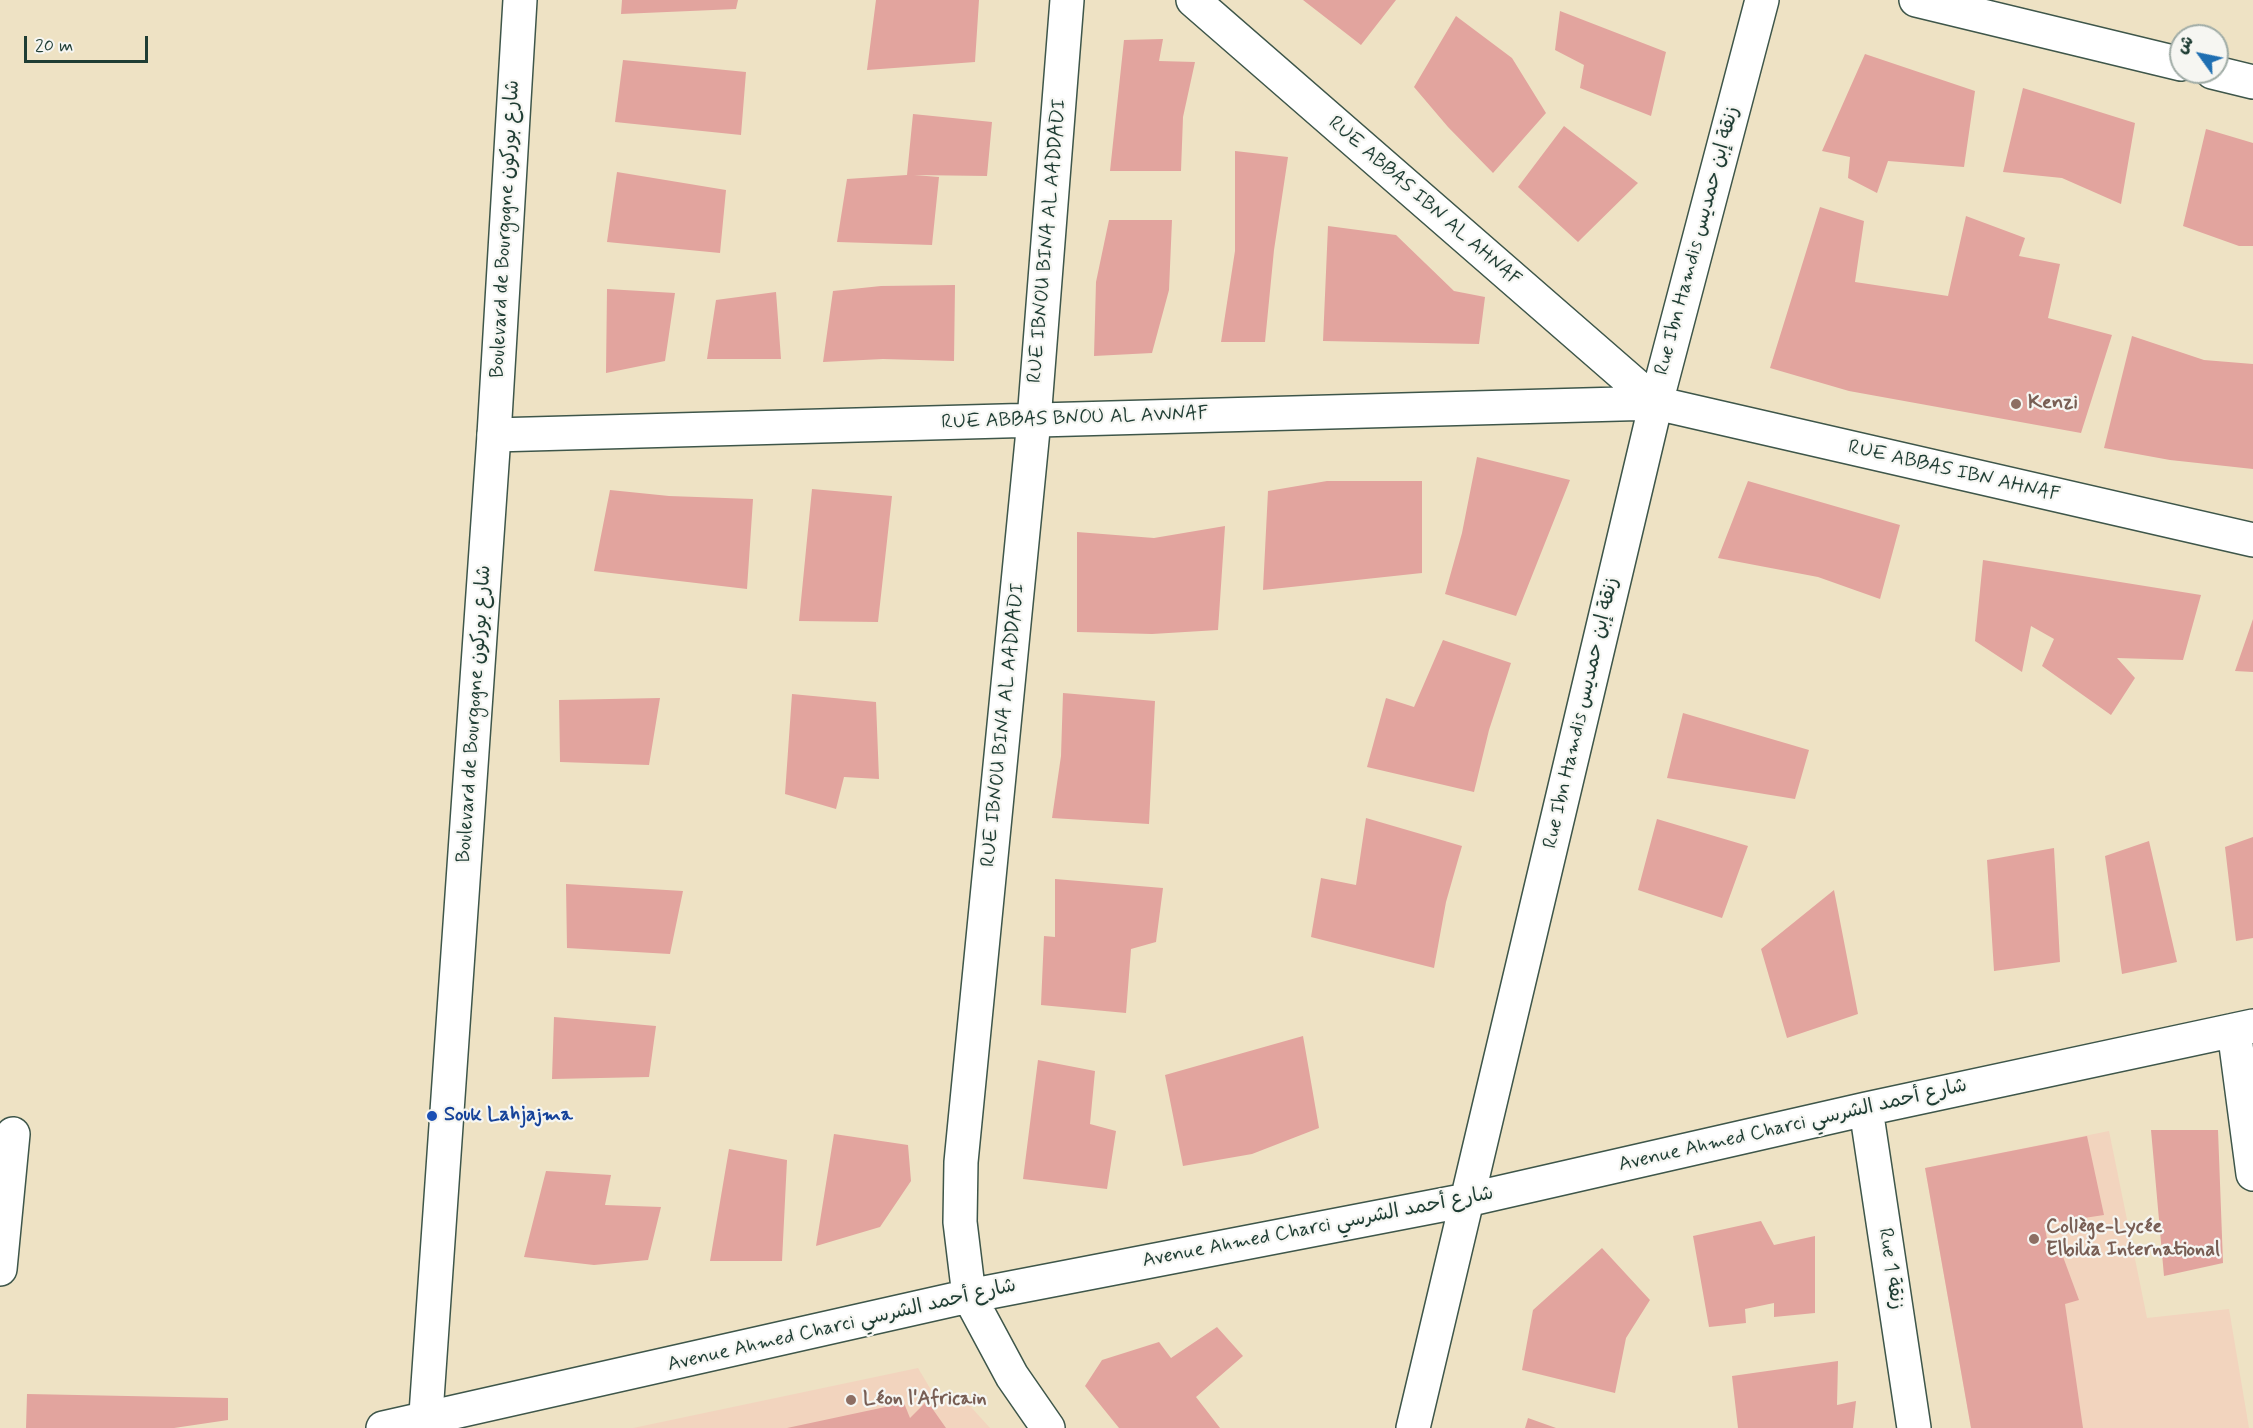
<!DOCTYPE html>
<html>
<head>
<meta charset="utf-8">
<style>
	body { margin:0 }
	#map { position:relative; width:2253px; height:1428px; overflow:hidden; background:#eee2c4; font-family:Mynerve,"Playpen Sans Arabic",sans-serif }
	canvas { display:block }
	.north { position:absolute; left:2169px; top:24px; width:60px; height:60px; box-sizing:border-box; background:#f6f6f2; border:2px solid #a0aca6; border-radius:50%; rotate:303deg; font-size:16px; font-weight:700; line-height:24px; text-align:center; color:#1f3d34 }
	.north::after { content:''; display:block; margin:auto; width:21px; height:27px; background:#1f6fb2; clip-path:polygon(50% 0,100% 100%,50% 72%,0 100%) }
	.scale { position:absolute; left:24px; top:36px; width:124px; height:27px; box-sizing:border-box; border:3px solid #1f3d34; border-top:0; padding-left:8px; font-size:18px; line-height:21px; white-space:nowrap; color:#1f3d34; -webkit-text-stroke:4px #f6f6f2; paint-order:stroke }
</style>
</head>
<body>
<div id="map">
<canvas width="2253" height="1428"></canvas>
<div class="north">ش</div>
<div class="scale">20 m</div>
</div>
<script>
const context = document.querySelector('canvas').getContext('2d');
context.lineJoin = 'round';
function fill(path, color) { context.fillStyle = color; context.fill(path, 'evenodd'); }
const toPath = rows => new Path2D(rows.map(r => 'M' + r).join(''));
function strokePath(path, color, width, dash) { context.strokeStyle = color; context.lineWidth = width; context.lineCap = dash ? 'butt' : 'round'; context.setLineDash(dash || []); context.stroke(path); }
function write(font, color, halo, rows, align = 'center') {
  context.font = font + ' Mynerve,"Playpen Sans Arabic",sans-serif'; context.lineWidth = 4.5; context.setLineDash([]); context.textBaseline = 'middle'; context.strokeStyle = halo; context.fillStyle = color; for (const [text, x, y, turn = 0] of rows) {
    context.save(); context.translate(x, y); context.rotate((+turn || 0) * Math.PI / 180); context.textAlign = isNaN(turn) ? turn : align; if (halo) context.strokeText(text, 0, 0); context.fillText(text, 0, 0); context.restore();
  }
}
fill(toPath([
	[2109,1131,2147,1318,2229,1309,2249,1428,1971,1428,1925,1168],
	[918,1368,940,1405,961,1396,990,1428,633,1428]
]), '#f2d4be');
fill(toPath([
	[622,0,738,0,736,9,621,14],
	[876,0,979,0,975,62,867,70],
	[1303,0,1396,0,1361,45],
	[1560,11,1666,52,1651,116,1580,88,1584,65,1555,50],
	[1456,16,1512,58,1546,113,1493,173,1448,127,1414,87],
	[1163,39,1159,61,1195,62,1183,117,1181,171,1110,171,1124,40],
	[1865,54,1975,91,1964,167,1888,161,1877,193,1848,178,1850,157,1822,151],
	[623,60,746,72,741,135,615,122],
	[2023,88,2135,123,2121,204,2062,178,2003,172],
	[913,114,992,122,987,176,914,175,939,177,932,245,837,242,847,179,907,175],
	[1564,126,1638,183,1578,242,1518,187],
	[2206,129,2253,143,2253,246,2239,246,2183,226],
	[1235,151,1288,157,1274,250,1265,342,1221,342,1235,251],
	[617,172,726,190,720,253,607,242],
	[1820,207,1864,221,1855,282,1948,296,1966,216,2025,238,2019,256,2060,264,2048,318,2112,335,2081,433,1849,391,1770,368],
	[1109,220,1172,220,1169,290,1152,353,1094,356,1096,282],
	[1328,226,1396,235,1454,291,1485,297,1479,344,1323,341],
	[955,285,954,361,883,359,823,362,833,291,881,286],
	[607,289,675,293,665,361,606,373],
	[776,292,781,359,707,359,716,300],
	[2132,336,2204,360,2253,364,2253,469,2170,460,2104,448],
	[1477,457,1570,480,1516,616,1445,594,1462,533],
	[1327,481,1422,481,1422,573,1263,590,1268,491],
	[1748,481,1900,525,1880,599,1818,577,1718,558],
	[812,489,892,496,878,622,799,621],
	[610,490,669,496,753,499,747,589,594,571],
	[1225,526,1218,630,1152,634,1077,632,1077,532,1154,538],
	[1983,560,2201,595,2183,660,2117,658,2135,678,2111,715,2042,666,2054,639,2031,626,2022,672,1975,641],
	[2253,619,2253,672,2235,671],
	[1443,640,1511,663,1489,730,1474,792,1367,767,1386,698,1414,707],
	[1063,693,1155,701,1149,824,1052,818,1061,756],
	[792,694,876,702,879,779,844,777,836,809,785,794],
	[660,698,649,765,560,762,559,700],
	[1683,713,1809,750,1795,799,1667,778],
	[1366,818,1462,846,1446,902,1434,968,1311,937,1321,878,1356,885],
	[1657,819,1748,846,1722,918,1638,890],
	[2253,837,2253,938,2236,941,2225,847],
	[2149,841,2177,962,2122,974,2105,856],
	[2054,848,2060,962,1994,971,1987,860],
	[1055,879,1163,888,1156,942,1131,949,1126,1013,1041,1005,1044,936,1055,937],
	[566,884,683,891,670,954,567,948],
	[1834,890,1858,1014,1787,1038,1761,949],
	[554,1017,656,1026,649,1077,552,1079],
	[1303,1036,1319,1128,1252,1154,1183,1166,1165,1075],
	[1038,1060,1095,1071,1090,1124,1116,1131,1107,1189,1023,1179],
	[2151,1130,2218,1130,2223,1263,2164,1276],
	[834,1134,908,1145,911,1181,880,1227,816,1246],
	[2087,1136,2104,1215,2044,1224,2050,1253,2062,1254,2079,1300,2065,1304,2083,1428,1971,1428,1925,1168],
	[729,1149,787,1160,782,1261,710,1261],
	[546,1171,611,1175,605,1205,661,1207,648,1260,594,1265,524,1257],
	[1761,1221,1774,1245,1815,1236,1815,1313,1774,1317,1774,1303,1745,1309,1746,1323,1709,1327,1693,1236],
	[1602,1248,1650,1300,1626,1338,1615,1393,1522,1370,1533,1310],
	[1217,1327,1243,1356,1196,1397,1220,1428,1119,1428,1085,1386,1102,1360,1159,1342,1171,1358],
	[1838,1361,1837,1405,1856,1401,1853,1428,1738,1428,1732,1376],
	[27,1394,228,1398,228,1420,174,1428,26,1428],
	[927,1401,946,1428,787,1428,904,1403,910,1418],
	[1528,1418,1556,1428,1525,1428]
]), '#e2a49e');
const minor = toPath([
	[1193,0,1656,403],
	[1916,0,2181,64],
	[2212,72,2253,82],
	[494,435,1656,403,2253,540],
	[2234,1030,2253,1174],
	[1866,1109,1914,1428],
	[0,1269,13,1134],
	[383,1428,969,1296,1467,1200,1866,1109,2253,1026],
	[1048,1428,1012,1376,969,1296,960,1222,961,1162,1034,420,1067,0],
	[1413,1428,1656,403,1762,0]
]);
const major = toPath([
	[425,1428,494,435,520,0]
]);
strokePath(minor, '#3e564a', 36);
strokePath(major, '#3e564a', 36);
strokePath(minor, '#fff', 33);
strokePath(major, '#fff', 33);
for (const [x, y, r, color] of [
	[2016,404,6,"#8d6e63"],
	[432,1116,6,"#1a4fb4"],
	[2034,1239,6,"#8d6e63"],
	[851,1400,6,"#8d6e63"]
]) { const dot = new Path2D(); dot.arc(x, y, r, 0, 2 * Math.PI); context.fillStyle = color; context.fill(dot); strokePath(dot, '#f6f6f2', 2); }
write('20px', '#1f3d34', '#f6f6f2', [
	["RUE ABBAS IBN AL AHNAF",1424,202,41],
	["Boulevard de Bourgogne شارع بوركون",506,229,-87],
	["RUE IBNOU BINA AL AADDADI",1048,241,-85],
	["Rue Ibn Hamdis زنقة إبن حمديس",1698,241,-75],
	["RUE ABBAS BNOU AL AWNAF",1075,419,-2],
	["RUE ABBAS IBN AHNAF",1954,472,13],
	["Rue Ibn Hamdis زنقة إبن حمديس",1582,713,-77],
	["Boulevard de Bourgogne شارع بوركون",475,714,-86],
	["RUE IBNOU BINA AL AADDADI",1004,725,-84],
	["Avenue Ahmed Charci شارع أحمد الشرسي",1793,1126,-13],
	["Avenue Ahmed Charci شارع أحمد الشرسي",1318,1228,-11],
	["Rue 1 زنقة",1890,1269,81],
	["Avenue Ahmed Charci شارع أحمد الشرسي",842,1326,-13]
]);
write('bold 20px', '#785e54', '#f6f6f2', [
	["Kenzi",2028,404],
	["Collège-Lycée",2046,1228],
	["Elbilia International",2046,1251],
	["Léon l'Africain",863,1400]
], 'left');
write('bold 20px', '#164399', '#f6f6f2', [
	["Souk Lahjajma",444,1116]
], 'left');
</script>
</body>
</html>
